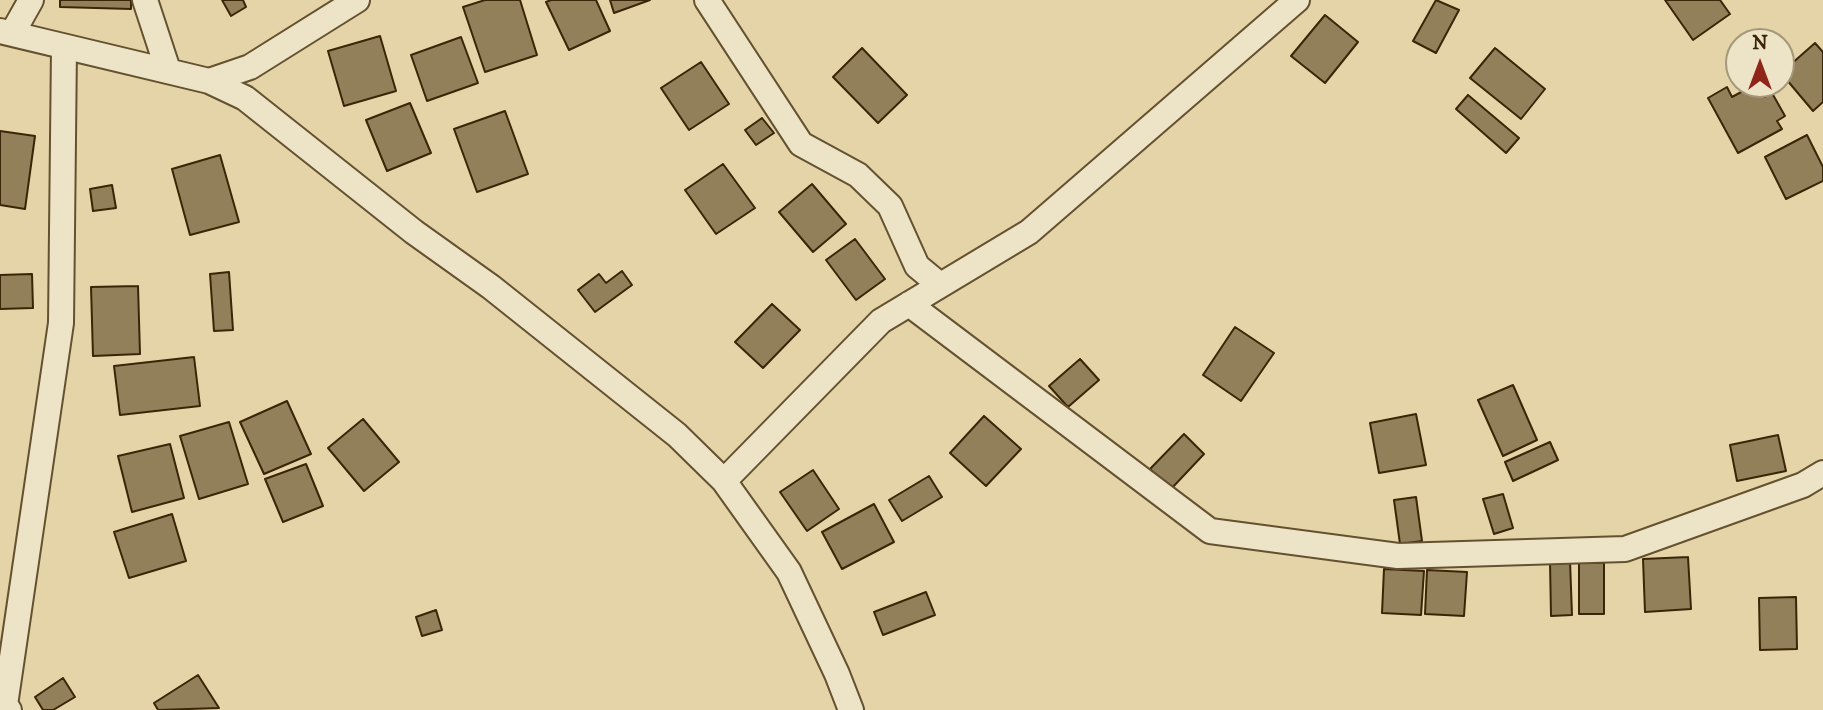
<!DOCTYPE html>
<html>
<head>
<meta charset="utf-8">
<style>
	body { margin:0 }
	#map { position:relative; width:1823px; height:710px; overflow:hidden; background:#e4d4a7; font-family:"IM FELL DW Pica",serif }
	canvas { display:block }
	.north { position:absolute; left:1725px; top:28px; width:70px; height:70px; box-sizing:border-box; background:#ede3c6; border:2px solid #a5977a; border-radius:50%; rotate:0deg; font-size:19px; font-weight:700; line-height:28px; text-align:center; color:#3a2507 }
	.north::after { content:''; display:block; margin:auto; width:24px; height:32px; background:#8f2418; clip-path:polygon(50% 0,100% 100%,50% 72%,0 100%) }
</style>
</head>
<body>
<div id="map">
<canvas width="1823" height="710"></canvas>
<div class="north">N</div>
</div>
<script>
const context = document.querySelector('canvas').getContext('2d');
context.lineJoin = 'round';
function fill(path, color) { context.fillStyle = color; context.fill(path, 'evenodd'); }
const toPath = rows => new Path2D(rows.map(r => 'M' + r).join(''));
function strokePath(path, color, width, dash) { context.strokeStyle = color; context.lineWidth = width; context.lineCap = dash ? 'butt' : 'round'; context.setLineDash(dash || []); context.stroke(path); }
const building = toPath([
	[60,0,131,0,131,9,60,7,60,0],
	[222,0,243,0,246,7,231,16,222,0],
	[485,0,520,0,537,55,485,72,463,7,485,0],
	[551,0,596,0,610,31,569,50,546,2,551,0],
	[610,0,650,0,614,13,610,0],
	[1436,0,1459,10,1436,53,1413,41,1436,0],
	[1665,0,1720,0,1730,14,1693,40,1665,0],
	[1325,15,1358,42,1325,83,1291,56,1325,15],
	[380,36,396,91,344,106,328,51,380,36],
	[461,37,478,83,427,101,411,55,461,37],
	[1815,43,1823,52,1823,102,1813,111,1781,73,1815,43],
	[862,48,907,95,878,123,833,77,862,48],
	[1495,48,1545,89,1521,119,1470,78,1495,48],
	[701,62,729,104,689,130,661,88,701,62],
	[1756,84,1765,97,1772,93,1785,116,1777,121,1782,129,1738,153,1708,98,1727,87,1732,97,1756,84],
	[1468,95,1519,138,1506,153,1456,109,1468,95],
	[410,103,431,153,387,171,366,120,410,103],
	[505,111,528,174,477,192,454,129,505,111],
	[762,118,774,133,756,145,745,130,762,118],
	[0,131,35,136,25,209,0,205,0,131],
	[1807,135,1823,167,1823,181,1786,199,1765,157,1807,135],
	[220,155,239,222,190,235,172,169,220,155],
	[723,164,755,208,716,234,685,190,723,164],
	[812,184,846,224,813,252,779,212,812,184],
	[112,185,116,208,93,211,90,189,112,185],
	[855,239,885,279,856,300,826,260,855,239],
	[622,271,632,285,595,312,578,290,599,274,606,283,622,271],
	[229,272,233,330,214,331,210,274,229,272],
	[32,274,33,308,0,309,0,275,32,274],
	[138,286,140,354,93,356,91,287,138,286],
	[772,304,800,330,763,368,735,342,772,304],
	[1235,327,1274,353,1241,401,1203,375,1235,327],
	[194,357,200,406,120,415,114,366,194,357],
	[1080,359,1099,380,1068,407,1049,386,1080,359],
	[1513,385,1537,440,1503,456,1478,400,1513,385],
	[287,401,311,454,264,474,240,422,287,401],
	[1416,414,1426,465,1379,473,1370,423,1416,414],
	[984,416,1021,449,986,486,950,453,984,416],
	[363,419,399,462,364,491,328,448,363,419],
	[229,422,248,484,199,499,180,436,229,422],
	[1184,434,1204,454,1171,489,1150,469,1184,434],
	[1778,435,1786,471,1737,481,1730,445,1778,435],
	[1550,442,1558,460,1513,481,1505,462,1550,442],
	[170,444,184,498,132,512,118,456,170,444],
	[306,464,323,506,283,522,265,479,306,464],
	[813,470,839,509,807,531,780,492,813,470],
	[929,476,942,497,902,521,889,500,929,476],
	[1503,494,1513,528,1494,534,1483,499,1503,494],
	[1416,497,1422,541,1400,544,1394,500,1416,497],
	[874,504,894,542,842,569,822,532,874,504],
	[172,514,186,561,129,578,114,532,172,514],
	[1688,557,1691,609,1645,612,1643,559,1688,557],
	[1570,561,1572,615,1551,616,1550,562,1570,561],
	[1579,563,1604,563,1604,614,1579,614,1579,563],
	[1384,569,1424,571,1421,615,1382,613,1384,569],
	[1427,570,1467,572,1464,616,1425,614,1427,570],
	[926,592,935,615,883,635,874,612,926,592],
	[1796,597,1797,649,1760,650,1759,598,1796,597],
	[436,610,442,630,422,636,416,617,436,610],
	[198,675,219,708,158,710,154,703,198,675],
	[63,678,75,697,53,710,43,710,35,697,63,678]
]);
fill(building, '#92805a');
strokePath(building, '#3a2507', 2);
const minor = toPath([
	[145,0,168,70],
	[707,0,801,144,858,175,890,206,917,266,940,285],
	[0,31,209,81,245,98,414,232,491,287,677,435,724,481,789,572,837,674,851,710],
	[13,32,31,0],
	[209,81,250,67,357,0],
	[909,304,1210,531,1398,556,1625,549,1803,485,1823,473],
	[724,481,881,321,1029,232,1297,0],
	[9,710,5,705,61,323,64,47]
]);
strokePath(minor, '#64512f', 28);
strokePath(minor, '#ede3c6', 24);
</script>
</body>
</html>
